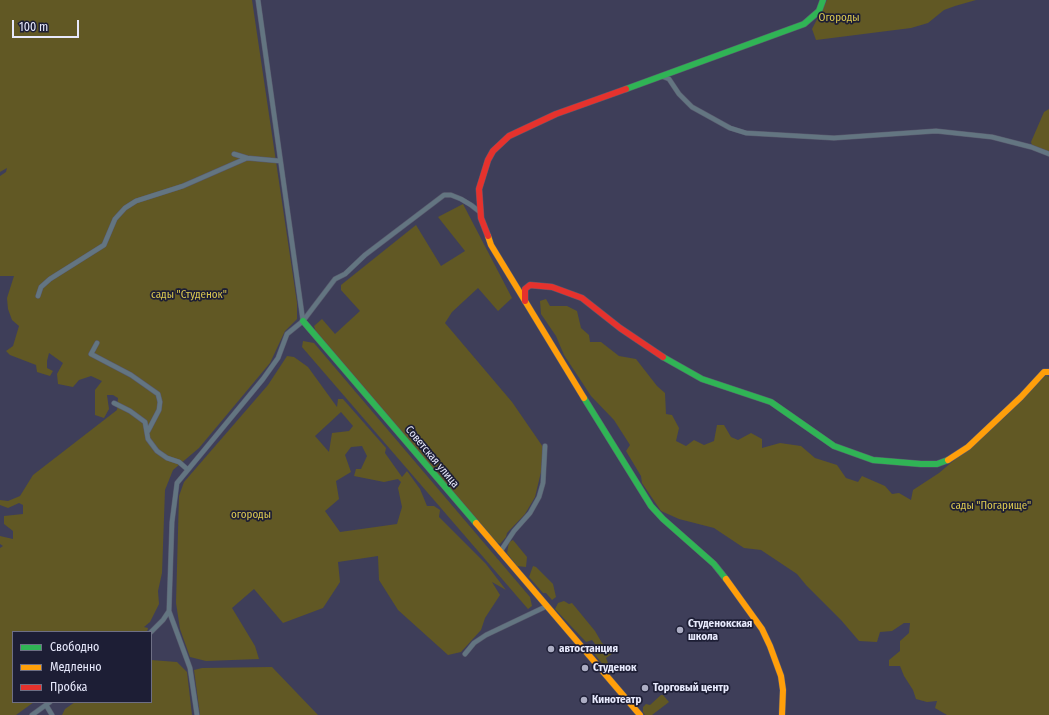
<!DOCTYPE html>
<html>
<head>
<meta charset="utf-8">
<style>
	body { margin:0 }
	#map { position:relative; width:1049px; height:715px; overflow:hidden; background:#3e3e59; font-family:"Fira Sans Condensed",sans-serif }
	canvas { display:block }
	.legend { position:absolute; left:12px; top:631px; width:140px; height:72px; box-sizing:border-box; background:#1d1e35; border:1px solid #6e6f85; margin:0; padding:5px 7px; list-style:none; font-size:12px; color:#e7e9fc }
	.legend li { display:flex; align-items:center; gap:8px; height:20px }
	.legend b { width:20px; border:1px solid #6e6f85 }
	.scale { position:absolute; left:12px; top:20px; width:67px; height:18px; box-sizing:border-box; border:2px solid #e7e9fc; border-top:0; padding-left:5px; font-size:12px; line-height:14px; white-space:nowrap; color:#e7e9fc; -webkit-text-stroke:3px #1d1e35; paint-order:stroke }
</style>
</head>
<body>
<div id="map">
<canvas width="1049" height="715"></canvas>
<ul class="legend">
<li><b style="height:5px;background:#30b455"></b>Свободно</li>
<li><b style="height:5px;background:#ff9f0a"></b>Медленно</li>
<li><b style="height:5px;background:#e5322d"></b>Пробка</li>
</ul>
<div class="scale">100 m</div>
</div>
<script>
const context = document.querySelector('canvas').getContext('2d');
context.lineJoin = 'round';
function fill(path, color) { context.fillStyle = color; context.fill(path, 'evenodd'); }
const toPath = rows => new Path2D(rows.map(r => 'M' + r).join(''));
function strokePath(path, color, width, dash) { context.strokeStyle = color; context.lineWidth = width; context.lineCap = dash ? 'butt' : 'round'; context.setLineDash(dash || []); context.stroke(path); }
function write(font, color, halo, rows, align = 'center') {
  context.font = font + ' "Fira Sans Condensed",sans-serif'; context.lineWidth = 3.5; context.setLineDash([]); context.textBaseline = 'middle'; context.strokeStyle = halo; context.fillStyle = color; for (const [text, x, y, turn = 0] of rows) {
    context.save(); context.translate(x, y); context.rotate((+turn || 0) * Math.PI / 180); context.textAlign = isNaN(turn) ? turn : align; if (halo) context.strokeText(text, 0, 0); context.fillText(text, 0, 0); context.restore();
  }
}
fill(toPath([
	[0,0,252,0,297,303,297,319,285,331,270,363,199,448,173,470,165,490,162,573,158,591,159,604,150,622,144,627,148,628,147,632,13,632,13,702,34,702,16,715,0,715,0,548,3,546,0,544,0,536,13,539,13,531,4,524,4,516,23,514,23,505,19,503,8,508,0,505,0,500,8,501,20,496,33,475,117,410,118,398,113,395,107,395,109,409,104,418,95,415,95,390,102,381,91,376,79,380,73,387,58,384,57,374,63,363,49,353,47,361,47,368,53,371,50,376,37,372,36,365,10,355,6,351,13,346,19,326,12,320,8,309,7,298,14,276,0,276,0,176,6,172,7,168,0,172],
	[827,0,976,0,955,6,944,10,928,23,911,28,816,40,812,29],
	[1049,109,1049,153,1032,145,1031,142,1044,112],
	[463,204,512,298,498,311,478,288,452,312,445,323,512,402,543,447,541,472,535,497,525,514,507,533,506,537,500,544,495,542,316,332,314,326,322,319,335,334,360,311,341,290,341,285,416,225,441,266,465,251,438,217],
	[546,299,550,306,567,306,577,311,581,328,589,335,590,342,601,342,619,356,636,359,657,386,665,393,666,414,672,415,679,428,676,441,686,446,694,440,704,445,714,441,717,425,724,425,731,437,738,440,751,433,762,439,762,448,780,443,801,446,815,458,837,465,846,478,858,482,862,476,885,486,892,494,899,493,911,500,913,490,939,473,1006,416,1046,375,1049,377,1049,715,947,715,935,708,937,701,927,702,916,699,913,690,904,676,900,666,889,666,889,660,900,651,900,641,909,633,910,623,904,623,892,631,880,632,877,642,859,641,841,620,806,585,797,574,761,550,744,548,714,528,679,519,661,511,642,483,641,476,626,451,630,445,614,420,591,396,564,355,556,336,541,314,540,301],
	[303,341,314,343,530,597,532,606,528,609,302,347],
	[287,356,294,357,308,367,337,407,338,399,343,399,386,448,385,453,402,477,407,471,420,489,427,506,434,506,440,510,439,517,486,564,506,590,492,582,500,595,485,618,481,630,461,652,448,655,398,610,379,580,378,556,338,562,340,582,323,608,283,623,254,589,232,608,255,646,259,659,206,661,190,657,180,629,176,603,179,496,184,482,268,385],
	[341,412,353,426,349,431,332,433,329,452,315,436],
	[362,446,367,456,361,469,356,469,354,476,384,482,398,479,401,482,398,488,402,507,397,524,340,532,325,511,339,499,336,481,351,472,345,455,351,447],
	[513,540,527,557,526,567,517,566,507,553,509,542],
	[533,566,536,567,553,584,556,597,552,600,546,593,543,593,529,577],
	[564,601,569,604,572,603,595,631,602,643,608,647,614,645,619,649,606,658,608,663,604,666,593,652,595,644,592,640,586,642,555,609,558,603],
	[151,660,177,662,187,672,192,715,62,715,65,709,75,702,151,702],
	[272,667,318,715,200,715,194,670,202,668],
	[661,695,663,695,669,702,652,715,645,715,643,712,643,707,646,704,650,705]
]), '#615824');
const street = toPath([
	[258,0,303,321],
	[661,76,669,79,679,94,692,107,730,128,746,133,834,138,936,131,992,137,1031,147,1049,154],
	[234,154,247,158],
	[38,296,41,287,50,279,104,245,115,219,125,208,136,201,183,186,247,158,280,161],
	[97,343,91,354,131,375,158,394,160,402,159,410,148,431],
	[114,403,130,411,145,422,148,439,157,451,167,458,179,462,187,469],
	[500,552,514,531,530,513,539,497,543,483,545,446],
	[169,611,190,668,197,715],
	[151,632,163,620,169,611,172,522,177,483,263,379,278,358,287,334,303,321,335,279,345,274,365,255,444,195,451,195,461,199,471,205,480,212],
	[465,654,474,643,486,635,547,606],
	[46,705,52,715],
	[32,715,50,702]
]);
const fast = toPath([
	[626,89,804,24,819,11,823,0],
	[303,321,476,523],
	[663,357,702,379,771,402,834,446,873,460,921,464,937,464,948,460],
	[584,398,651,506,663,519,714,564,726,579]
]);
const slow = toPath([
	[488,236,491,245,584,398],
	[948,460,968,447,1021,397,1044,372,1049,372],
	[476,523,640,715],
	[726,579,762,629,770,646,781,676,783,690,782,715]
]);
const jam = toPath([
	[488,236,481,218,479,189,488,160,493,151,509,136,556,114,626,89],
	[525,301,525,289,530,285,552,287,582,298,620,328,663,357]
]);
strokePath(street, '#58596d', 5.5);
strokePath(fast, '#58596d', 7);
strokePath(slow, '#58596d', 7);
strokePath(jam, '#58596d', 7);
strokePath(street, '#637581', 4.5);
strokePath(fast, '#30b455', 6);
strokePath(slow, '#ff9f0a', 6);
strokePath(jam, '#e5322d', 6);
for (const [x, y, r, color] of [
	[680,630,4,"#acadc3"],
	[551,649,4,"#acadc3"],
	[585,668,4,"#acadc3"],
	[645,688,4,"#acadc3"],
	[584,700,4,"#acadc3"]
]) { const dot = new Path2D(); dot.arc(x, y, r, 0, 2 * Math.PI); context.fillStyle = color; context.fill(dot); strokePath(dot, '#1d1e35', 1.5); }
write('11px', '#dcc950', '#1d1e35', [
	["Огороды",839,18],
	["сады \"Студенок\"",189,295],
	["сады \"Погарище\"",991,506],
	["огороды",251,515]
]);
write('11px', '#e7e9fc', '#1d1e35', [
	["Советская улица",432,457,50]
]);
write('bold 11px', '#e7e9fc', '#1d1e35', [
	["Студенокская",688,624],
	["школа",688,637],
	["автостанция",559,649],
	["Студенок",593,668],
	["Торговый центр",653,688],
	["Кинотеатр",592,700]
], 'left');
</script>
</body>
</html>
